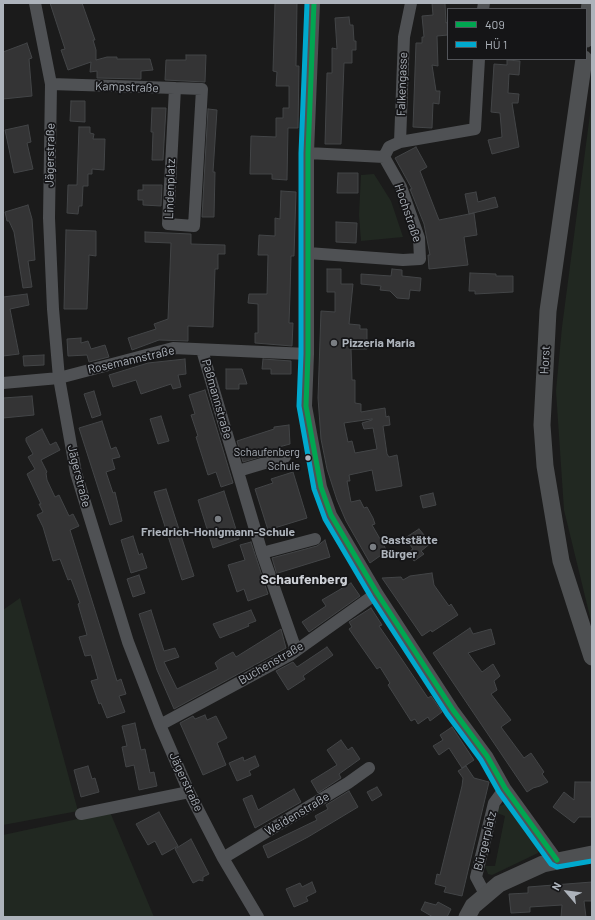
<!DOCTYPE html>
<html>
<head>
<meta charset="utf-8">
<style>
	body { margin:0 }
	#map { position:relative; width:595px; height:920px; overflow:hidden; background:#1b1b1b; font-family:Barlow,sans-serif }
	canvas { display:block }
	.frame { position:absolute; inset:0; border:4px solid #adb3bb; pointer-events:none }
	.legend { position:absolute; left:447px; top:8px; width:140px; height:52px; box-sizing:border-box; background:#151517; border:1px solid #525459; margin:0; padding:5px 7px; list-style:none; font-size:12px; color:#adb3bb }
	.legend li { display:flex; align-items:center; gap:8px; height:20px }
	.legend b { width:20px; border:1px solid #525459 }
	.north { position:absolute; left:547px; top:872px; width:40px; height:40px; -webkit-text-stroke:3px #151517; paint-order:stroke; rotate:298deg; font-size:11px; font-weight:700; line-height:16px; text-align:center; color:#adb3bb }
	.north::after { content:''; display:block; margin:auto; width:14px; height:18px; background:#adb3bb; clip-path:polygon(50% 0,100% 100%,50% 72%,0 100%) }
</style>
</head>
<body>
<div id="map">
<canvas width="595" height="920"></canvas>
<div class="frame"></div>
<ul class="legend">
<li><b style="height:5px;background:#00a651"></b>409</li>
<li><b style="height:5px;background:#00a9ce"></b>HÜ 1</li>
</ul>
<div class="north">N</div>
</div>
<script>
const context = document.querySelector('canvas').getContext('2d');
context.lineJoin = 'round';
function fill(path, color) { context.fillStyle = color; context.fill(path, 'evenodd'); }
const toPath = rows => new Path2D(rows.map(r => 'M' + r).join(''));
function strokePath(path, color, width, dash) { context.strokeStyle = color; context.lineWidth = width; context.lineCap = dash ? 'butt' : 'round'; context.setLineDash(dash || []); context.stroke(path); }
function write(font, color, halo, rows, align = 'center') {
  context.font = font + ' Barlow,sans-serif'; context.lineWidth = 3.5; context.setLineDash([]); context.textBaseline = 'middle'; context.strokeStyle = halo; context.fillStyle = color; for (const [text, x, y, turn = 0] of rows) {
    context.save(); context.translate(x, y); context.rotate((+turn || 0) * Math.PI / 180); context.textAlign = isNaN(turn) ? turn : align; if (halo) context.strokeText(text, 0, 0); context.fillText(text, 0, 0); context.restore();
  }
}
fill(toPath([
	[592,99,592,625,564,510,556,391,562,327],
	[374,174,391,201,403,237,361,241,359,215,361,175],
	[20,598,78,811,3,825,3,610],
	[505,804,513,809,539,849,538,853,492,875,488,874,485,866,495,866,505,816,497,813,500,806],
	[110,812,154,917,3,917,3,835]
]), '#212821');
const building = toPath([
	[50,3,82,3,95,40,93,40,96,50,96,60,107,57,117,57,117,59,150,59,153,70,141,71,141,79,97,78,97,71,90,72,91,62,68,70,61,50,65,49,50,3],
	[275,3,297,3,296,66,299,66,298,128,288,128,287,180,272,179,272,174,250,174,251,136,276,137,276,118,283,118,283,108,289,108,289,86,276,86,277,72,273,71,275,3],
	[432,3,445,3,446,23,448,22,448,35,437,36,438,66,432,65,436,91,440,91,439,104,433,103,432,128,413,127,416,43,422,43,422,37,424,37,422,16,433,15,432,3],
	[349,17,350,25,353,25,354,41,356,41,356,50,352,50,352,63,344,63,341,144,325,144,327,73,332,73,332,48,337,49,335,18,349,17],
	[27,43,32,58,29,59,32,96,3,99,3,52,27,43],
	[186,55,206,55,205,82,165,80,166,60,186,60,186,55],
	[507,60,520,61,519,75,509,74,508,93,519,94,518,103,512,103,519,147,492,154,488,140,502,137,500,113,491,112,494,64,507,65,507,60],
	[71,101,85,101,85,122,70,121,71,101],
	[152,108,166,108,163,160,152,160,153,132,151,132,152,108],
	[208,109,217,110,213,172,215,172,214,217,202,217,208,109],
	[28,125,31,142,27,143,33,169,14,173,5,130,28,125],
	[79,127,90,127,90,133,94,134,93,139,105,139,104,170,92,169,92,174,88,174,88,186,83,186,82,206,79,206,78,214,67,213,68,185,77,185,79,127],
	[416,147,427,167,420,171,439,220,474,213,477,235,464,237,468,265,429,269,428,255,430,255,424,224,410,189,412,189,395,158,416,147],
	[338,173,358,173,358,193,337,193,338,173],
	[143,185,162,185,161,206,143,205,143,200,138,200,138,190,143,190,143,185],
	[281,191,296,192,294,256,291,256,290,295,289,323,293,323,292,346,255,343,255,333,258,333,258,304,248,303,249,294,267,294,268,255,258,255,259,235,275,236,275,218,280,219,281,191],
	[476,192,478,202,495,197,498,207,469,214,465,194,476,192],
	[28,205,32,219,35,260,28,261,32,287,23,288,14,232,9,221,7,221,5,212,28,205],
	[336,222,357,223,356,243,336,242,336,222],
	[66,230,96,231,96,256,89,255,89,260,87,309,64,309,66,230],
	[145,232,191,234,191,244,225,245,225,254,218,254,218,269,215,269,213,327,188,326,188,341,159,340,132,350,128,338,156,329,154,324,168,319,171,243,145,242,145,232],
	[327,269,341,269,341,284,353,284,349,324,360,325,360,329,367,329,367,349,351,349,352,380,355,380,355,403,361,404,361,412,385,408,386,417,389,416,390,425,383,426,387,454,389,457,397,455,402,486,376,491,372,470,349,475,350,481,347,481,351,502,360,500,364,508,367,507,373,518,375,524,372,525,387,551,370,563,346,521,337,500,327,469,321,439,318,398,321,311,335,312,335,292,327,292,327,269],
	[372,419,372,420,362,423,364,429,373,428,377,449,355,453,352,441,348,442,344,423,372,419],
	[392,269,402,270,402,276,421,278,420,291,410,290,409,299,397,298,390,291,380,290,381,286,361,284,361,274,391,276,392,269],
	[470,273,496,274,496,276,513,276,513,292,475,294,475,291,469,291,470,273],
	[27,294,29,305,10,309,19,354,3,356,3,297,27,294],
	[81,338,81,343,88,341,91,349,105,345,109,357,89,362,87,355,68,356,67,339,81,338],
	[44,355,44,365,24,366,23,356,44,355],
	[185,359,186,374,178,375,181,387,173,389,171,384,141,394,136,380,113,387,109,375,148,363,185,359],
	[263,359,291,361,291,374,271,374,271,369,262,369,263,359],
	[226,369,242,369,247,384,239,384,239,389,226,389,226,369],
	[205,390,233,483,221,487,216,472,208,475,196,437,198,436,191,415,195,414,189,395,205,390],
	[94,391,101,415,92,418,84,394,94,391],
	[32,396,34,415,3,418,3,398,32,396],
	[161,416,169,441,158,444,150,419,161,416],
	[102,421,111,449,116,447,120,457,112,459,115,469,106,472,113,493,115,492,122,521,110,525,79,428,102,421],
	[289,425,290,444,279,447,280,451,243,462,237,441,274,429,274,427,289,425],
	[42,429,50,445,56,442,60,450,41,460,47,472,46,473,47,480,55,497,59,495,69,516,73,514,79,526,70,530,117,681,121,679,126,694,119,696,125,712,107,718,101,703,99,704,91,681,98,679,91,655,85,656,79,637,87,635,78,604,80,603,71,579,68,580,60,559,53,561,43,527,37,515,43,512,39,504,41,504,27,474,35,469,28,457,33,454,26,441,26,438,42,429],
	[293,472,307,518,268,530,255,489,273,483,271,479,293,472],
	[166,489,194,576,182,580,154,492,166,489],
	[224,491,239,539,213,548,198,500,224,491],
	[433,493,436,505,423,508,420,496,433,493],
	[419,529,431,543,421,551,424,554,414,561,408,552,413,549,405,538,419,529],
	[133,536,139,555,142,553,147,568,131,573,121,540,133,536],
	[325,540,330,557,278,573,277,575,272,558,317,546,325,540],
	[251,542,268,594,248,601,244,589,237,592,228,565,245,560,240,545,251,542],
	[432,573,434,585,449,606,451,604,458,615,432,632,431,630,422,636,382,578,401,577,403,580,410,576,432,573],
	[139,575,145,593,133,597,127,579,139,575],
	[351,583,360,596,309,632,302,622,326,606,322,600,351,583],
	[371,608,382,625,379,626,401,658,428,698,431,696,442,712,430,721,428,717,418,724,415,719,411,721,388,685,390,683,380,667,377,669,349,629,352,627,349,622,371,608],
	[151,610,164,651,175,648,179,657,164,662,177,689,218,669,215,663,220,659,233,652,236,657,281,629,286,648,174,709,157,670,139,614,151,610],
	[251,610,256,621,248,624,249,626,220,638,213,624,251,610],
	[470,628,473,634,491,629,495,644,468,653,482,672,493,664,500,676,494,681,497,690,491,694,511,720,501,727,524,758,531,753,544,772,542,774,548,782,540,786,533,788,527,792,433,653,470,628],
	[327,647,333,655,303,676,305,679,288,690,276,671,293,662,297,667,327,647],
	[205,715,207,720,216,716,227,738,217,743,226,765,203,775,180,723,193,716,195,719,205,715],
	[135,723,141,750,145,749,150,773,154,772,157,786,139,790,134,765,126,767,122,747,127,746,122,726,135,723],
	[452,727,474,760,462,768,449,748,439,755,433,746,443,740,440,735,452,727],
	[341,740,348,750,352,747,360,759,339,774,341,778,318,793,311,781,337,765,327,750,341,740],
	[255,756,259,766,249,771,251,775,237,781,229,763,243,757,244,761,255,756],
	[88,766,92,779,95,778,99,792,81,797,74,770,88,766],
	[466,766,474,778,489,782,462,896,444,892,446,887,435,884,437,874,440,875,462,786,463,778,458,771,466,766],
	[575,782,591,782,592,817,579,817,574,823,553,807,564,792,574,800,575,782],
	[377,787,382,795,372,801,367,792,377,787],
	[294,789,301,802,255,828,243,799,252,795,258,810,294,789],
	[349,791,358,807,308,837,268,858,263,846,317,820,315,816,328,809,326,805,349,791],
	[159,812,178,846,162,855,155,841,148,845,136,824,159,812],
	[191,839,209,874,203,877,203,881,199,880,193,883,175,849,191,839],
	[312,882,316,892,306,897,308,901,294,907,286,889,300,883,302,887,312,882],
	[592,882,592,901,584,901,586,917,561,917,562,905,530,907,530,912,511,913,509,894,528,893,528,887,592,882],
	[425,902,436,905,438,902,451,909,447,917,433,917,421,910,425,902]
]);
fill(building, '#343435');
strokePath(building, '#434547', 1);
strokePath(toPath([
	[35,3,51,84,49,218,53,309,59,378,76,473,128,642,160,725,189,792,223,858,258,917],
	[314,3,308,153,308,354,306,406,321,487,331,515,377,593,453,710,487,756,505,788,557,860],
	[483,9,484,3],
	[51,84,175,88,202,89,194,226,168,224,175,88],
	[400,142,475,129,479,59],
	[308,153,384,157],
	[384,157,389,147,400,142,404,37,411,3],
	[308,253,403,260,420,259,419,238,401,187,384,157],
	[202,350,262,553,296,650],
	[3,383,59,378,173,348,308,354],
	[238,471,285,457],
	[262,553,315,539],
	[160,725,290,655,377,593],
	[81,814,189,792],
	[223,858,348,783,369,768],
	[485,894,476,877,494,803,505,788]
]), '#4f5154', 12);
strokePath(toPath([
	[586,39,590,3],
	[584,59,548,311,542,425,545,466,561,561,592,657],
	[467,917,473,906,499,884,543,864,592,854]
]), '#4e5052', 17);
strokePath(toPath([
	[314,3,308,153,308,354,306,406,321,487,331,515,377,593,453,710,487,756,505,788,557,860]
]), '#00a651', 5);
strokePath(toPath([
	[307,3,301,153,301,354,299,406,314,489,325,519,371,597,447,714,481,760,499,792,551,864,557,867,592,861]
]), '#00a9ce', 5);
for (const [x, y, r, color] of [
	[334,343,4,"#7a7e83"],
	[308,458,3.5,"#adb3bb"],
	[218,519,4,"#7a7e83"],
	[373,547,4,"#7a7e83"]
]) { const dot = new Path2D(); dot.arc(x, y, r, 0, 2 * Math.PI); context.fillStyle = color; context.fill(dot); strokePath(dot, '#151517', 1.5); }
write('11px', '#adb3bb', '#151517', [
	["Schaufenberg",300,452],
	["Schule",300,466]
], 'right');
write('12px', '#adb3bb', '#151517', [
	["Falkengasse",402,84,-88],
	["Kampstraße",127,87,2],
	["Jägerstraße",50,155,-89],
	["Lindenplatz",170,189,-88],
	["Hochstraße",408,213,71],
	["Rosemannstraße",131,360,-13],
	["Horst",545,360,-87],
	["Paßmannstraße",217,399,74],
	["Jägerstraße",79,476,76],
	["Buchenstraße",271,663,-30],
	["Jägerstraße",186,782,65],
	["Weidenstraße",297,814,-31],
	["Bürgerplatz",485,841,-76]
]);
write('bold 12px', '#adb3bb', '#151517', [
	["Pizzeria Maria",342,343],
	["Friedrich-Honigmann-Schule",218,532,"center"],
	["Gaststätte",381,540],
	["Bürger",381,554]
], 'left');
write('bold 14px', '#ced1d7', '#151517', [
	["Schaufenberg",304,579]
]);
</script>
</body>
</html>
